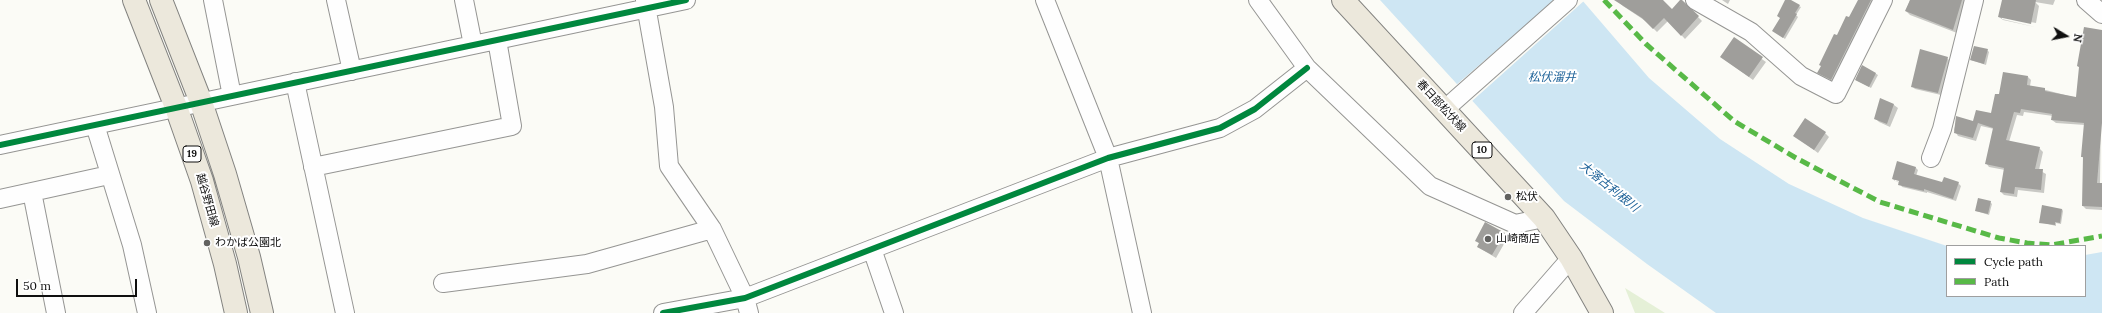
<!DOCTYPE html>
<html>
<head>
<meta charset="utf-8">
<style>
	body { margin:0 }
	#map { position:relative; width:2102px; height:313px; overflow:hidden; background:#fbfbf6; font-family:Lora,serif }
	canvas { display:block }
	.legend { position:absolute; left:1946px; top:245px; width:140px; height:52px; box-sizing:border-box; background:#fff; border:1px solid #9f9f9f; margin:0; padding:5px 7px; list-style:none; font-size:12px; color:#0f0f0f }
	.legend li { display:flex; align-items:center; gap:8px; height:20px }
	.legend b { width:20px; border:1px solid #9f9f9f }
	.north { position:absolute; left:2046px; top:16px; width:40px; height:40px; -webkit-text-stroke:3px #fff; paint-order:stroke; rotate:100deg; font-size:11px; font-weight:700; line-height:16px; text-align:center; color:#0f0f0f }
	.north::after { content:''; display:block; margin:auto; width:14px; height:18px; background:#0f0f0f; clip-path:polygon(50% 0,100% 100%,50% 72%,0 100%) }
	.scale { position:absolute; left:16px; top:279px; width:121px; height:18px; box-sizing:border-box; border:2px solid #0f0f0f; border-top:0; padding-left:5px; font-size:12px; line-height:14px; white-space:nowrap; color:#0f0f0f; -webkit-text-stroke:3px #fff; paint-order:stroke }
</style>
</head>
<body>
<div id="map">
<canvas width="2102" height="313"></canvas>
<ul class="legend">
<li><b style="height:5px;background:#00873e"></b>Cycle path</li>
<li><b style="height:5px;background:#58b947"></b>Path</li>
</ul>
<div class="north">N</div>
<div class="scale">50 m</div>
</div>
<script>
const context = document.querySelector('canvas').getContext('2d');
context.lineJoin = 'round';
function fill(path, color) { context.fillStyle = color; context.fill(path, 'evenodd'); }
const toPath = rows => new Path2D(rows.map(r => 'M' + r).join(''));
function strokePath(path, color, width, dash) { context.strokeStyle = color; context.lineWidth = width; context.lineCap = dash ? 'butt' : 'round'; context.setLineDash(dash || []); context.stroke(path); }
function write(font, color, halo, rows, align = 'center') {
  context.font = font + ' Lora,"Noto Sans JP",serif'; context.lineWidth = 4; context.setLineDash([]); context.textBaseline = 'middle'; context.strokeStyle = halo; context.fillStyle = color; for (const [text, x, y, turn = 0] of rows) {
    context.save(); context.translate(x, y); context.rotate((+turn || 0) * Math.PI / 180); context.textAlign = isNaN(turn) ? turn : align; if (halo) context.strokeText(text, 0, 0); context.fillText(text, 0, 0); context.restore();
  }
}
fill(toPath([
	[1625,288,1665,313,1635,313]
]), '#e5f0d7');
fill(toPath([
	[1380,0,1582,0,1649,78,1720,139,1789,184,1863,218,1947,246,1947,296,2085,296,2085,255,2102,252,2102,313,1716,313,1647,264,1564,201]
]), '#cee6f3');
fill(toPath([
	[1555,0,1585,0,1471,102,1456,85]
]), '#fbfbf6');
fill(toPath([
	[1621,0,1662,0,1672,10,1681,0,1702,21,1685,39,1668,21,1657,32,1647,22,1623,6,1619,2],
	[1722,0,1730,0,1728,4],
	[1787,0,1801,7,1796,15,1798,17,1785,39,1775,32],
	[1859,0,1875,0,1834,82,1819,72],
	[1910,0,1967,0,1957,33,1910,15,1906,11],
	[2003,0,2055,0,2053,5,2035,2,2039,6,2036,23,2002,17,2002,19,2035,27,2003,20,1999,17],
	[2102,31,2100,184,2102,184,2102,210,2086,209,2083,206,2084,158,2082,157,2085,125,2056,123,2052,120,2053,116,2024,112,2023,116,2017,115,2009,142,2039,148,2043,152,2039,170,2046,174,2044,193,2018,190,2017,197,2004,195,2001,192,2005,170,1989,167,1986,163,1994,129,1981,126,1976,141,1958,136,1954,130,1957,118,1974,122,1992,114,2000,95,2028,77,2031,80,2030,86,2077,98,2080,68,2078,66],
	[1734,39,1766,62,1753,80,1725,60],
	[1987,50,1989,52,1986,65,1971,60],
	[1947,58,1950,61,1941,95,1915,89,1912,86],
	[1863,66,1878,75,1871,88,1858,81],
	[1881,100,1894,105,1898,108,1890,127,1879,122,1875,118],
	[1825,133,1829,137,1818,153,1795,136],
	[1915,167,1918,170,1916,176,1943,184,1958,183,1961,186,1956,201,1927,192,1927,193,1902,187,1900,183,1895,181,1904,183,1904,181,1895,179,1895,181,1893,179],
	[1990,202,1992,204,1989,215,1976,211],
	[2062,209,2063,211,2061,224,2056,223,2056,226,2040,222],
	[1504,233,1508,237,1496,258,1478,247,1480,244,1477,241]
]), '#0003');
fill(toPath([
	[1614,0,1663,0,1672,9,1680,0,1682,0,1699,16,1681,36,1664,18,1653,29,1642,18],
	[1785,0,1791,0,1800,5,1795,13,1797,14,1783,38,1772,31,1780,18,1777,16],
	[1858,0,1871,0,1831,80,1817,73,1821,66,1819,65,1834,34,1837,35,1846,16,1849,17],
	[1910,0,1962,0,1953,30,1905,11],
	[2002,0,2036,0,2031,24,1998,17],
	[2084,27,2102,30,2102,123,2097,183,2102,183,2102,207,2082,206,2083,157,2081,157,2084,123,2051,120,2052,114,2021,109,2020,113,2014,112,2006,140,2040,147,2035,169,2043,169,2041,190,2015,187,2014,194,2000,192,2004,168,1985,164,1993,128,1978,123,1973,138,1954,133,1956,116,1973,121,1976,110,1991,113,1995,94,1999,94,2003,72,2028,76,2027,85,2045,88,2045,91,2076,97,2079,67,2077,66],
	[1734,37,1763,57,1749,77,1720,57],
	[1974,46,1988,49,1984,64,1970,60],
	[1920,49,1948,57,1938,93,1911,87],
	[1862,65,1876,73,1869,87,1855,80],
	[1880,98,1894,104,1887,124,1874,119],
	[1805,118,1826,132,1814,150,1793,136],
	[1897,161,1916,167,1914,174,1942,182,1944,177,1959,182,1953,199,1924,189,1924,191,1898,185,1899,181,1892,179],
	[1978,198,1991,201,1988,214,1975,211],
	[2042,205,2062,209,2060,223,2055,222,2055,225,2039,223],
	[1485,222,1505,233,1492,255,1477,247,1479,243,1475,241]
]), '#9f9e9b');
const minor = toPath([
	[213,0,232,96],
	[336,0,352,71],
	[464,0,473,45],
	[645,0,664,107,669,166,712,229,745,298,749,313],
	[1045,0,1108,158,1142,313],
	[1258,0,1307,68,1430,186,1515,224,1544,218],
	[1695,0,1751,32,1801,76,1836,94,1883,0],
	[2086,0,2102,14],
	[295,82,345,313],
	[1444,110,1568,0],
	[95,125,132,245,147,313],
	[0,145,686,0],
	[1931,158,1942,129,1974,0],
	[313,167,512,126,497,40],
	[32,192,56,313],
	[0,199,109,175],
	[872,249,894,313],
	[443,283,587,264,712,229],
	[663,313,745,298,1108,158,1220,128,1255,109,1307,68],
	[1523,313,1571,258]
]);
const major = toPath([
	[134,0,176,107,202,181,225,264,236,313],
	[161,0,201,102,225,174,249,257,262,313],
	[1343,0,1544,218,1571,258,1602,313]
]);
strokePath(minor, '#959593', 20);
strokePath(major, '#838380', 24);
strokePath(minor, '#fefefe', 18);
strokePath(major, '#ece8dc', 22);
strokePath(toPath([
	[1604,0,1646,44,1734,121,1796,158,1880,202,1999,238,2027,243,2051,245,2102,236]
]), '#58b947', 5, [10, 5]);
strokePath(toPath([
	[0,145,686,0],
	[663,313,745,298,1108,158,1220,128,1255,109,1307,68]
]), '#00873e', 6);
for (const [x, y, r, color] of [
	[1508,197,4,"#626260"],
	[1488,239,4,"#626260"],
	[207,243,4,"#626260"]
]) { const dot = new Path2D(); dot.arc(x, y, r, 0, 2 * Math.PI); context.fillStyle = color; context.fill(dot); strokePath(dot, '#fff', 1.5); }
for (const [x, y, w] of [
	[1482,150,20],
	[192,154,18]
]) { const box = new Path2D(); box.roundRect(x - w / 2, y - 8, w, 16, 3); context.fillStyle = '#fff'; context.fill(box); strokePath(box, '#0f0f0f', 1); }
write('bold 10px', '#0f0f0f', null, [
	["10",1482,150],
	["19",192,154]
]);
write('11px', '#0f0f0f', '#fff', [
	["春日部松伏線",1441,106,47],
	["越谷野田線",207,200,74]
]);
write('11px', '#0f0f0f', '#fff', [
	["松伏",1516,197],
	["山崎商店",1496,239],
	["わかば公園北",215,243]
], 'left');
write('italic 12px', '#20649a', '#fff', [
	["松伏溜井",1552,78],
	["大落古利根川",1609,187,39]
]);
</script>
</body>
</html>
